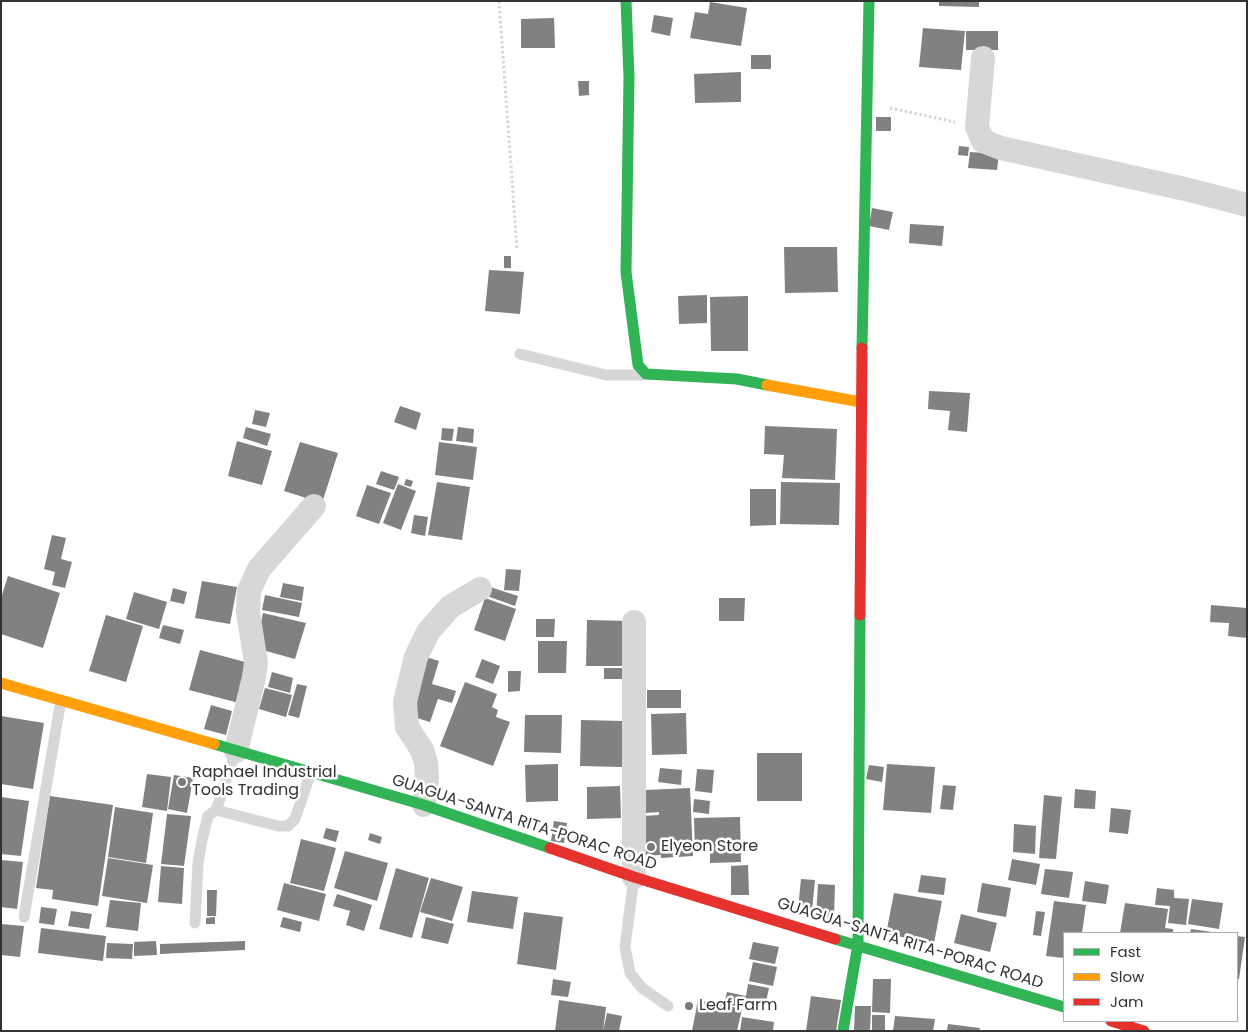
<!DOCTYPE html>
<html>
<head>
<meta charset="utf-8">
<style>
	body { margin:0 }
	#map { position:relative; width:1248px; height:1032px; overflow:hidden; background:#fff; font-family:Poppins,sans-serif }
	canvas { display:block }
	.frame { position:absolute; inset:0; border:2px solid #333; pointer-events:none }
	.legend { position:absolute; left:1063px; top:932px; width:175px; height:90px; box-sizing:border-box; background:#fff; border:1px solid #adadad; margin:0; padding:6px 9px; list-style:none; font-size:15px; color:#333 }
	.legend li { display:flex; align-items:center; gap:10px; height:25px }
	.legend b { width:25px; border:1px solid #adadad }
</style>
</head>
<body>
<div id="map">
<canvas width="1248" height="1032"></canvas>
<div class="frame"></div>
<ul class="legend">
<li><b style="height:6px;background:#30b455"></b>Fast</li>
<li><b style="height:6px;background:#ff9f0a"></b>Slow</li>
<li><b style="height:6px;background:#e5322d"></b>Jam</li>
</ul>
</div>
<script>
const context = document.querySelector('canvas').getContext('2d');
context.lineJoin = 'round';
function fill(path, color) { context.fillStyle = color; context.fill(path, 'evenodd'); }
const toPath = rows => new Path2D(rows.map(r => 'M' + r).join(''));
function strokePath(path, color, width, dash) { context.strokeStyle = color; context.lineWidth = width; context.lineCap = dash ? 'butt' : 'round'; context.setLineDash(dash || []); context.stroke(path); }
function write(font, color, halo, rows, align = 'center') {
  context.font = font + ' Poppins,sans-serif'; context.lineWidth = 5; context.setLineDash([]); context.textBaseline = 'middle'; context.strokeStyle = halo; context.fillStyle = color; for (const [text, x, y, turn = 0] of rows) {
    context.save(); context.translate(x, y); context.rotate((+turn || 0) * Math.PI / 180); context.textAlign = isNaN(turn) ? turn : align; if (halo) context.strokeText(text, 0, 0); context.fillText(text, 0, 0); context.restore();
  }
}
fill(toPath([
	[939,1,979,1,979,7,939,6],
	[710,2,747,8,741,46,690,38,695,12,708,14],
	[654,15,673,18,670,36,651,32],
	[554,18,555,48,521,48,521,19],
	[923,28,965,31,961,70,919,67],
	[966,31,998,31,998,50,966,50],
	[751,55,771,55,771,69,751,69],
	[741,72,741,102,695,103,694,74],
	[578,81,589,81,589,95,579,96],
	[876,117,891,117,891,131,876,131],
	[959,146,969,147,968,156,958,155],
	[970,152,999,154,997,170,968,168],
	[872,208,893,212,889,230,869,226],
	[910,224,944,226,942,246,909,243],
	[784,247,837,247,838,292,785,293],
	[504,256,511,256,511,268,504,268],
	[489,270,524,272,520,314,485,311],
	[707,295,707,323,679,324,678,296],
	[748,296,748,351,711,351,710,297],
	[929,391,970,393,967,432,948,430,950,411,928,409],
	[400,406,421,413,416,430,394,422],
	[255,410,270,413,266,427,252,424],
	[765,426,837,429,835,480,782,478,784,455,764,454],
	[246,427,271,434,267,446,243,438],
	[458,427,474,429,473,443,456,441],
	[442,428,454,429,452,441,441,440],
	[237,441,272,451,262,485,228,476],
	[300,442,338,453,322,503,284,491],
	[439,442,477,447,473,480,435,475],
	[381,471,399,477,394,490,376,484],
	[406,479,413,481,411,487,404,485],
	[437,482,470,487,462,540,428,535],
	[781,482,840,483,839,525,780,524],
	[398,484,416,491,401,530,383,523],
	[367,485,391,493,379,524,356,516],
	[750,489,776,489,776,525,750,526],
	[414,515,428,517,425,536,411,533],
	[52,535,66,538,61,559,72,562,65,588,52,585,55,572,44,569],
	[506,569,521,570,519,591,504,590],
	[8,576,60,593,43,648,1,634,1,598],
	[202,581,237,587,230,624,195,618],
	[283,583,304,587,302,601,280,597],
	[490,587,518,596,515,606,487,596],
	[173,588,187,592,184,604,170,601],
	[134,592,167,602,159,629,126,619],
	[265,595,302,603,299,617,262,610],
	[485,598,516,609,505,641,474,630],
	[719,598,745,598,744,621,719,621],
	[1211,605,1247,608,1247,638,1228,636,1229,623,1210,622],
	[263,613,306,623,295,659,255,648],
	[106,615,143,626,126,682,89,671],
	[536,619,555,619,554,637,536,637],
	[587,620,630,621,629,666,586,666],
	[163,625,184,630,180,644,159,638],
	[538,641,567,641,566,673,538,673],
	[200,650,249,663,239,703,189,690],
	[426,657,439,661,432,684,456,691,452,703,438,699,430,722,407,715],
	[482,659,500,666,493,684,475,677],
	[604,668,626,668,626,679,604,679],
	[508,671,521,671,520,691,508,692],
	[272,672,293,678,290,693,268,687],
	[465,682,497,694,492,707,498,710,496,717,510,722,493,766,440,746],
	[297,684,307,686,299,718,288,715],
	[265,688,292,695,286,717,259,709],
	[647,690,681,690,681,708,647,708],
	[211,705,232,711,226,735,204,729],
	[686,713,687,754,652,755,651,714],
	[525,715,562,715,561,753,524,752],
	[1,716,44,723,33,789,1,784],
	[581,720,623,721,622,767,580,766],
	[757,753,802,753,802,801,757,801],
	[558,764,558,801,526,802,525,765],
	[887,764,935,767,931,813,883,810],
	[869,765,884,767,882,782,866,779],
	[660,768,682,770,681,785,658,782],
	[697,769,714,770,712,793,695,791],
	[147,774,171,777,167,811,142,807],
	[174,775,193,778,187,813,168,809],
	[943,785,956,786,953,810,940,809],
	[620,786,621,818,587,819,587,787],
	[690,788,693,856,661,858,661,855,643,856,642,816,659,815,659,812,646,813,645,790],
	[1075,789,1096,791,1095,809,1074,808],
	[1044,795,1062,797,1056,859,1039,858],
	[50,796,113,805,98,906,52,899,53,890,36,888],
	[1,797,29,801,21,856,1,854],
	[694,799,710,801,709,814,693,812],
	[115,807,153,813,146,863,108,857],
	[1111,808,1131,810,1128,834,1109,832],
	[167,814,191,816,184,866,161,864],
	[740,817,741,862,710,863,710,851,695,851,694,818],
	[554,821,567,823,564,843,551,841],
	[1014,824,1036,826,1035,854,1013,852],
	[326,828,339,831,336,842,323,838],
	[370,833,382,837,380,844,368,840],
	[301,839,336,848,324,891,290,883],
	[345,851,388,863,377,901,334,888],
	[108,858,153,865,147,903,102,896],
	[1012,859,1040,864,1036,885,1008,880],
	[1,860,23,862,17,909,1,907],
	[748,865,749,895,731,895,731,866],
	[161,866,184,868,182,904,158,902],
	[396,868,429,878,412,938,379,929],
	[1045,869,1073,872,1069,898,1041,894],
	[921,875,946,878,944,895,918,892],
	[431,878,463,887,452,921,420,912],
	[801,879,815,880,812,910,798,909],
	[1085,881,1109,885,1106,904,1082,901],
	[284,883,326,894,319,921,277,910],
	[982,883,1011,888,1006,917,977,912],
	[818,884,835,885,834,918,816,917],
	[1157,888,1174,890,1174,898,1189,899,1186,925,1168,923,1170,906,1155,905],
	[207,890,217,890,216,916,207,916],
	[472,891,518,897,513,929,467,922],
	[894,893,942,901,934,943,886,934],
	[337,894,372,905,364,931,346,925,350,911,333,906],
	[1192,899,1223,903,1219,929,1188,924],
	[110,900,141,903,138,931,106,927],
	[1054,901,1086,905,1082,933,1064,933,1064,958,1046,956],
	[1125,903,1168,909,1165,928,1173,929,1173,933,1120,933],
	[41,907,57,909,54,925,39,923],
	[71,911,92,914,89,929,68,926],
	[1036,911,1045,912,1041,936,1033,935],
	[524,912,563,917,556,970,517,964],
	[961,914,997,923,990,952,954,943],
	[215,917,215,924,206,924,206,918],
	[283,917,302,922,300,932,280,927],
	[426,917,454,924,448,944,421,938],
	[1,924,24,926,20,957,1,955],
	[41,928,106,936,103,961,38,953],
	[1191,929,1212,932,1212,933,1190,933],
	[1237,936,1245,937,1239,979,1237,978],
	[156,941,157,955,134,956,134,942],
	[245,941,245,950,160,954,160,944],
	[753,942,779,947,775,964,749,959],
	[107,943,133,944,132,959,106,958],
	[753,962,777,967,773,986,749,981],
	[553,979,571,982,568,997,551,995],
	[873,979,891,979,890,1013,872,1012],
	[748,984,769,988,766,1002,744,998,742,1007,724,1004,727,992,746,996],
	[811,996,841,1000,836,1031,806,1031],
	[559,1000,606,1007,603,1031,555,1031],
	[698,1000,742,1009,737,1031,692,1031],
	[855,1006,871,1006,870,1031,854,1031],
	[607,1013,622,1016,619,1031,603,1031],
	[872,1015,885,1015,885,1031,872,1031],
	[895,1016,935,1019,933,1031,893,1031],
	[742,1017,774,1022,773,1031,740,1031],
	[948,1024,980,1028,979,1031,947,1031]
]), '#818181');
strokePath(toPath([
	[499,1,517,249],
	[890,108,955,122]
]), '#d6d6d6', 3, [2.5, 2.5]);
strokePath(toPath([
	[520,354,606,375,642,375],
	[216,810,278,826,288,826,295,819,311,772],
	[634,877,625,947,630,973,642,988,668,1006],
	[24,917,61,700],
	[195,923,198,863,202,840,208,816,216,810,236,751]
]), '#d7d7d7', 11);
strokePath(toPath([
	[983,58,977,127,983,141,1001,148,1185,189,1247,205],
	[236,751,254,677,256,663,248,612,249,591,259,569,314,506],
	[424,805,427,778,426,763,422,750,407,727,405,702,410,681,416,657,428,632,450,607,480,589],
	[634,877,634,622]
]), '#d7d7d7', 24);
strokePath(toPath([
	[626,1,629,77,626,272,638,365,646,374,737,379,767,385],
	[862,348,869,1],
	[214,744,424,805,550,848],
	[835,939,1064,1007],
	[843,1031,858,944,860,615]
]), '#30b455', 11);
strokePath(toPath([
	[767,385,861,402],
	[1,683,214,744]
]), '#ff9f0a', 11);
strokePath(toPath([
	[860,615,862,348],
	[550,848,634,877,835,939],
	[1111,1021,1144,1031]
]), '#e5322d', 11);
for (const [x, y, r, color] of [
	[182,782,5,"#7a7a7a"],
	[651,847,5,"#7a7a7a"],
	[689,1006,5,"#7a7a7a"]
]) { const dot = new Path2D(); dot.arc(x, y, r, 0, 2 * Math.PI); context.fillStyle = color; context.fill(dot); strokePath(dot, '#fff', 2); }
write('16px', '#333', '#fff', [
	["Raphael Industrial",192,773],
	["Tools Trading",192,791],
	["Elyeon Store",661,847],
	["Leaf Farm",699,1006]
], 'left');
write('16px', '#333', '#fff', [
	["GUAGUA-SANTA RITA-PORAC ROAD",524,823,18],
	["GUAGUA-SANTA RITA-PORAC ROAD",910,944,17]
]);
</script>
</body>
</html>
